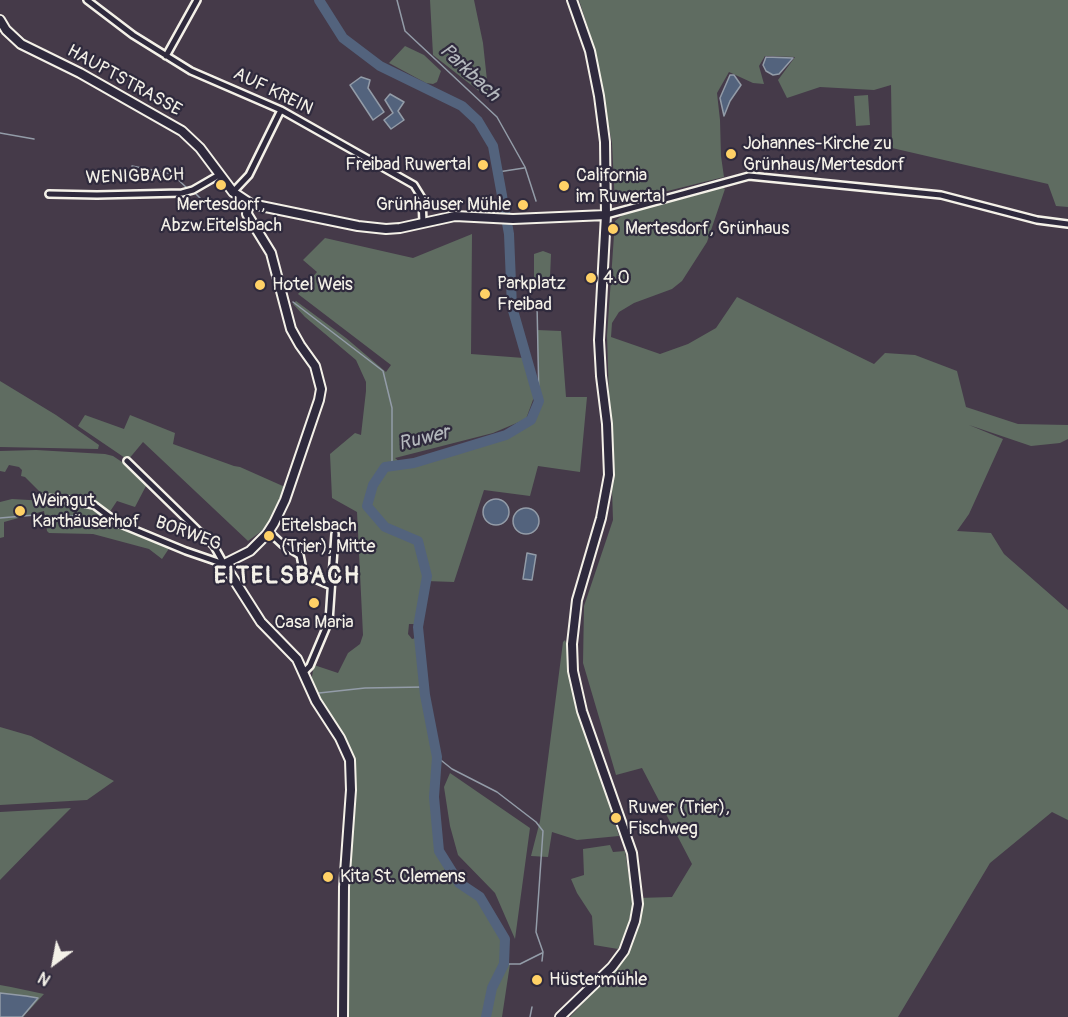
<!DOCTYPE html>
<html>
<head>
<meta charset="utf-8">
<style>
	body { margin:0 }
	#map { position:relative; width:1068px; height:1017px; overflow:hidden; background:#453a49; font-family:Pangolin,sans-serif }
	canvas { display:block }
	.north { position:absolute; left:24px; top:933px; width:60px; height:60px; -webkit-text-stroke:4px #2f2a3d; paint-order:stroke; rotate:212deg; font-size:16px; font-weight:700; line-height:24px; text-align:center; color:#f4f1e8 }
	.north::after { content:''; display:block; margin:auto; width:21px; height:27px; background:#f4f1e8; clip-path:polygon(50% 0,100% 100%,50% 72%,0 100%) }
</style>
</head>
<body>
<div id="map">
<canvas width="1068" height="1017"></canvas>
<div class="north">N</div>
</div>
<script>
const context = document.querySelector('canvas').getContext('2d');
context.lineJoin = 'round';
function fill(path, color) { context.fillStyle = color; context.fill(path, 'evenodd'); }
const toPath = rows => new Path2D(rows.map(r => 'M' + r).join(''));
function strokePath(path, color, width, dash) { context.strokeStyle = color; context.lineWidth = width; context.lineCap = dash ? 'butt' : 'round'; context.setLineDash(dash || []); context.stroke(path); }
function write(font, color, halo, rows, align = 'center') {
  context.font = font + ' Pangolin,sans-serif'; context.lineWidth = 4.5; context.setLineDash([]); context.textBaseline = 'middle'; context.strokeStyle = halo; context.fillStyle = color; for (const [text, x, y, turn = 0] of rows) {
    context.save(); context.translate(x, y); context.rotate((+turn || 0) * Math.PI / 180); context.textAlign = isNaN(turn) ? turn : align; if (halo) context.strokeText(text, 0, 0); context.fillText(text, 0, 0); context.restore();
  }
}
fill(toPath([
	[430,0,474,0,483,43,489,99,433,55],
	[579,0,1068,0,1068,207,1056,206,1048,184,892,148,891,85,874,90,820,87,787,98,778,80,795,57,765,56,759,66,764,84,753,83,729,72,717,93,720,120,721,156,724,177,615,204,612,143,590,34],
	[405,46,424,55,441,71,437,82,433,84,426,83,389,63],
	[868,95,870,125,856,126,854,96],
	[722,187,725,189,707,242,682,281,672,289,634,303,619,312,612,323,611,337,660,354,688,344,716,328,737,297,874,364,885,353,915,355,957,371,966,407,1018,424,1068,425,1068,439,1060,443,1031,446,969,425,1003,439,969,514,957,531,991,533,1004,554,1068,610,1068,820,1052,812,990,863,898,1017,570,1017,619,965,632,932,638,898,672,897,692,864,642,768,616,775,583,663,584,606,613,520,607,336,615,221,624,214],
	[472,234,471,354,524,358,534,397,526,419,493,433,395,458,402,464,414,463,506,435,531,420,539,401,537,330,561,331,566,397,587,397,580,472,538,466,530,496,484,490,454,582,426,581,418,624,409,624,408,634,412,639,419,637,424,687,437,757,434,797,439,851,459,883,480,897,505,939,504,964,510,964,502,1017,348,1017,348,891,354,760,345,739,326,710,311,682,314,665,338,673,348,653,360,644,363,635,357,512,332,498,330,454,355,433,361,435,366,391,366,382,356,360,305,317,293,304,296,301,346,338,386,372,391,365,298,294,317,272,303,260,325,238,413,258],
	[543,251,551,254,550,278,542,282,534,278,534,254],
	[0,381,56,415,99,445,98,449,0,447],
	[85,415,124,429,130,415,175,433,173,444,234,466,240,467,285,487,267,527,248,541,143,442,128,460,78,426],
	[36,450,105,454,113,456,125,464,146,486,135,507,117,501,109,513,97,504,82,499,42,494,25,477,21,476,22,470,19,467,9,465,5,472,0,471,0,451],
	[12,499,64,502,89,507,116,524,170,547,162,559,149,549,93,534,49,533,47,531,44,511,4,522,4,537,0,538,0,502],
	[565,640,568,648,575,698,593,751,619,836,577,840,552,832,548,857,531,856,540,821,563,642],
	[0,727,31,736,114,781,87,800,0,805],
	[450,773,530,828,515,939,495,893,458,855,450,826,444,787],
	[71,808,41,838,0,880,0,812],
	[610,845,613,852,625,851,633,903,627,929,618,949,594,945,592,916,577,893,571,879,584,875,583,849],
	[0,985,11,987,44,994,23,1017,22,1017,38,998,0,993]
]), '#5f6c61');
const water = toPath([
	[766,57,793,58,779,74,773,75,766,71,763,65,766,57],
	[730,75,734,75,741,85,730,101,724,116,720,98,730,75],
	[361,77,370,80,368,88,384,112,373,120,350,85,361,77],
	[390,94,404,102,398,111,404,120,391,129,384,120,393,113,385,100,390,94],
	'483 512a13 13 0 1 1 26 0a13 13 0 1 1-26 0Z',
	'513 521a13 13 0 1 1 26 0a13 13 0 1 1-26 0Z',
	[527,553,536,555,532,580,523,579,527,553],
	[0,993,26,996,38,998,22,1017,0,1017,0,993]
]);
fill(water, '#53637d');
strokePath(water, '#939ca8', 1.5);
strokePath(toPath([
	[397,0,405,31,497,117,525,167,536,201],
	[0,133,34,139],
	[132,166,172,174,187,188],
	[498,172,524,168],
	[196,194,207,205],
	[293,302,383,371,392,408,392,466],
	[537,304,539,401],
	[54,516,81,516,109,522,163,545],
	[0,518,35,515],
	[319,693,365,688,424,687],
	[437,757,452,769,497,792,536,822,543,831,536,932,543,952,542,961],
	[504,964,520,964,542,953],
	[530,1017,532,1007]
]), '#939ca8', 1.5);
strokePath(toPath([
	[319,0,343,38,380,66,462,106,478,121,493,146,509,234,512,307,539,401,531,420,506,435,414,463,385,467,373,485,367,506,385,527,418,541,427,576,418,627,425,695,437,757,434,797,439,851,459,883,480,897,505,939,504,964,492,988,486,1017]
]), '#53637d', 10);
const street = toPath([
	[87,0,133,35,191,71,281,110,414,185,422,198,423,223],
	[166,56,197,0],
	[233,192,249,175,281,110],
	[49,194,97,195,182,193,193,190,219,175],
	[606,215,749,176,941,195,1037,220,1068,224],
	[127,461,214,546,224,564],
	[41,498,69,500,94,505,118,523,186,551,224,564],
	[269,532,283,545,300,555,303,570,308,576,331,586],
	[304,672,310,666,329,621,335,534]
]);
const secondary = toPath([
	[0,20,6,30,21,44,80,73,182,131,200,148,233,192,251,204,358,226,386,229,400,228,455,216,513,219,606,215],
	[248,203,247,214,271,253,291,329,300,345,315,366,321,389,319,400,285,500,274,523,267,534,250,551,224,564,261,622,297,659,316,701,340,738,350,760,351,790,344,887,343,1017],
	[560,1017,612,967,624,951,635,921,638,904,632,853,582,711,573,671,572,644,577,600,601,518,609,475,607,424,601,376,599,340,606,215,605,142,599,96,590,51,572,0]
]);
strokePath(street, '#f4f1e8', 10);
strokePath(secondary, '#f4f1e8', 12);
strokePath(street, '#2f2a3d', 5);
strokePath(secondary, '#2f2a3d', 8);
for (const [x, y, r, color] of [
	[731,154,6,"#ffd166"],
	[483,165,6,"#ffd166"],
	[221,185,6,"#ffd166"],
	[564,186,6,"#ffd166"],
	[523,205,6,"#ffd166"],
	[613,229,6,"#ffd166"],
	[591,278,6,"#ffd166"],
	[260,285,6,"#ffd166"],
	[485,294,6,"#ffd166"],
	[20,511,6,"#ffd166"],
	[269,536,6,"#ffd166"],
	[314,603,6,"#ffd166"],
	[616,818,6,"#ffd166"],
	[328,877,6,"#ffd166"],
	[537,980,6,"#ffd166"]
]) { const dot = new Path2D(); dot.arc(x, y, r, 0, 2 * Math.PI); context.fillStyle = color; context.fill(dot); strokePath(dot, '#2f2a3d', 2); }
write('18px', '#f4f1e8', '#2f2a3d', [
	["HAUPTSTRASSE",124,81,29],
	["AUF KREIN",273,92,26],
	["WENIGBACH",135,177,-2],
	["BORWEG",188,534,20]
]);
write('18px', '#f4f1e8', '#2f2a3d', [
	["Johannes-Kirche zu",743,144],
	["Grünhaus/Mertesdorf",743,165],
	["Freibad Ruwertal",471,165,"right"],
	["California",576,176],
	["im Ruwertal",576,197],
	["Mertesdorf,",221,205,"center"],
	["Abzw.Eitelsbach",221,226,"center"],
	["Grünhäuser Mühle",511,205,"right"],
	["Mertesdorf, Grünhaus",625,229],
	["4.0",603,278],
	["Parkplatz",497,284],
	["Freibad",497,305],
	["Hotel Weis",272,285],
	["Weingut",32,501],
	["Karthäuserhof",32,522],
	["Eitelsbach",281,526],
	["(Trier), Mitte",281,547],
	["Casa Maria",314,623,"center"],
	["Ruwer (Trier),",628,808],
	["Fischweg",628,829],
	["Kita St. Clemens",340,877],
	["Hüstermühle",549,980]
], 'left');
write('italic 20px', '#b4b8bd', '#2f2a3d', [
	["Parkbach",469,73,43],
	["Ruwer",424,439,-14]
]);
context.letterSpacing = '1.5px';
write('bold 24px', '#f4f1e8', '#2f2a3d', [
	["EITELSBACH",287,577]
]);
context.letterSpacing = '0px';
</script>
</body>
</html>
